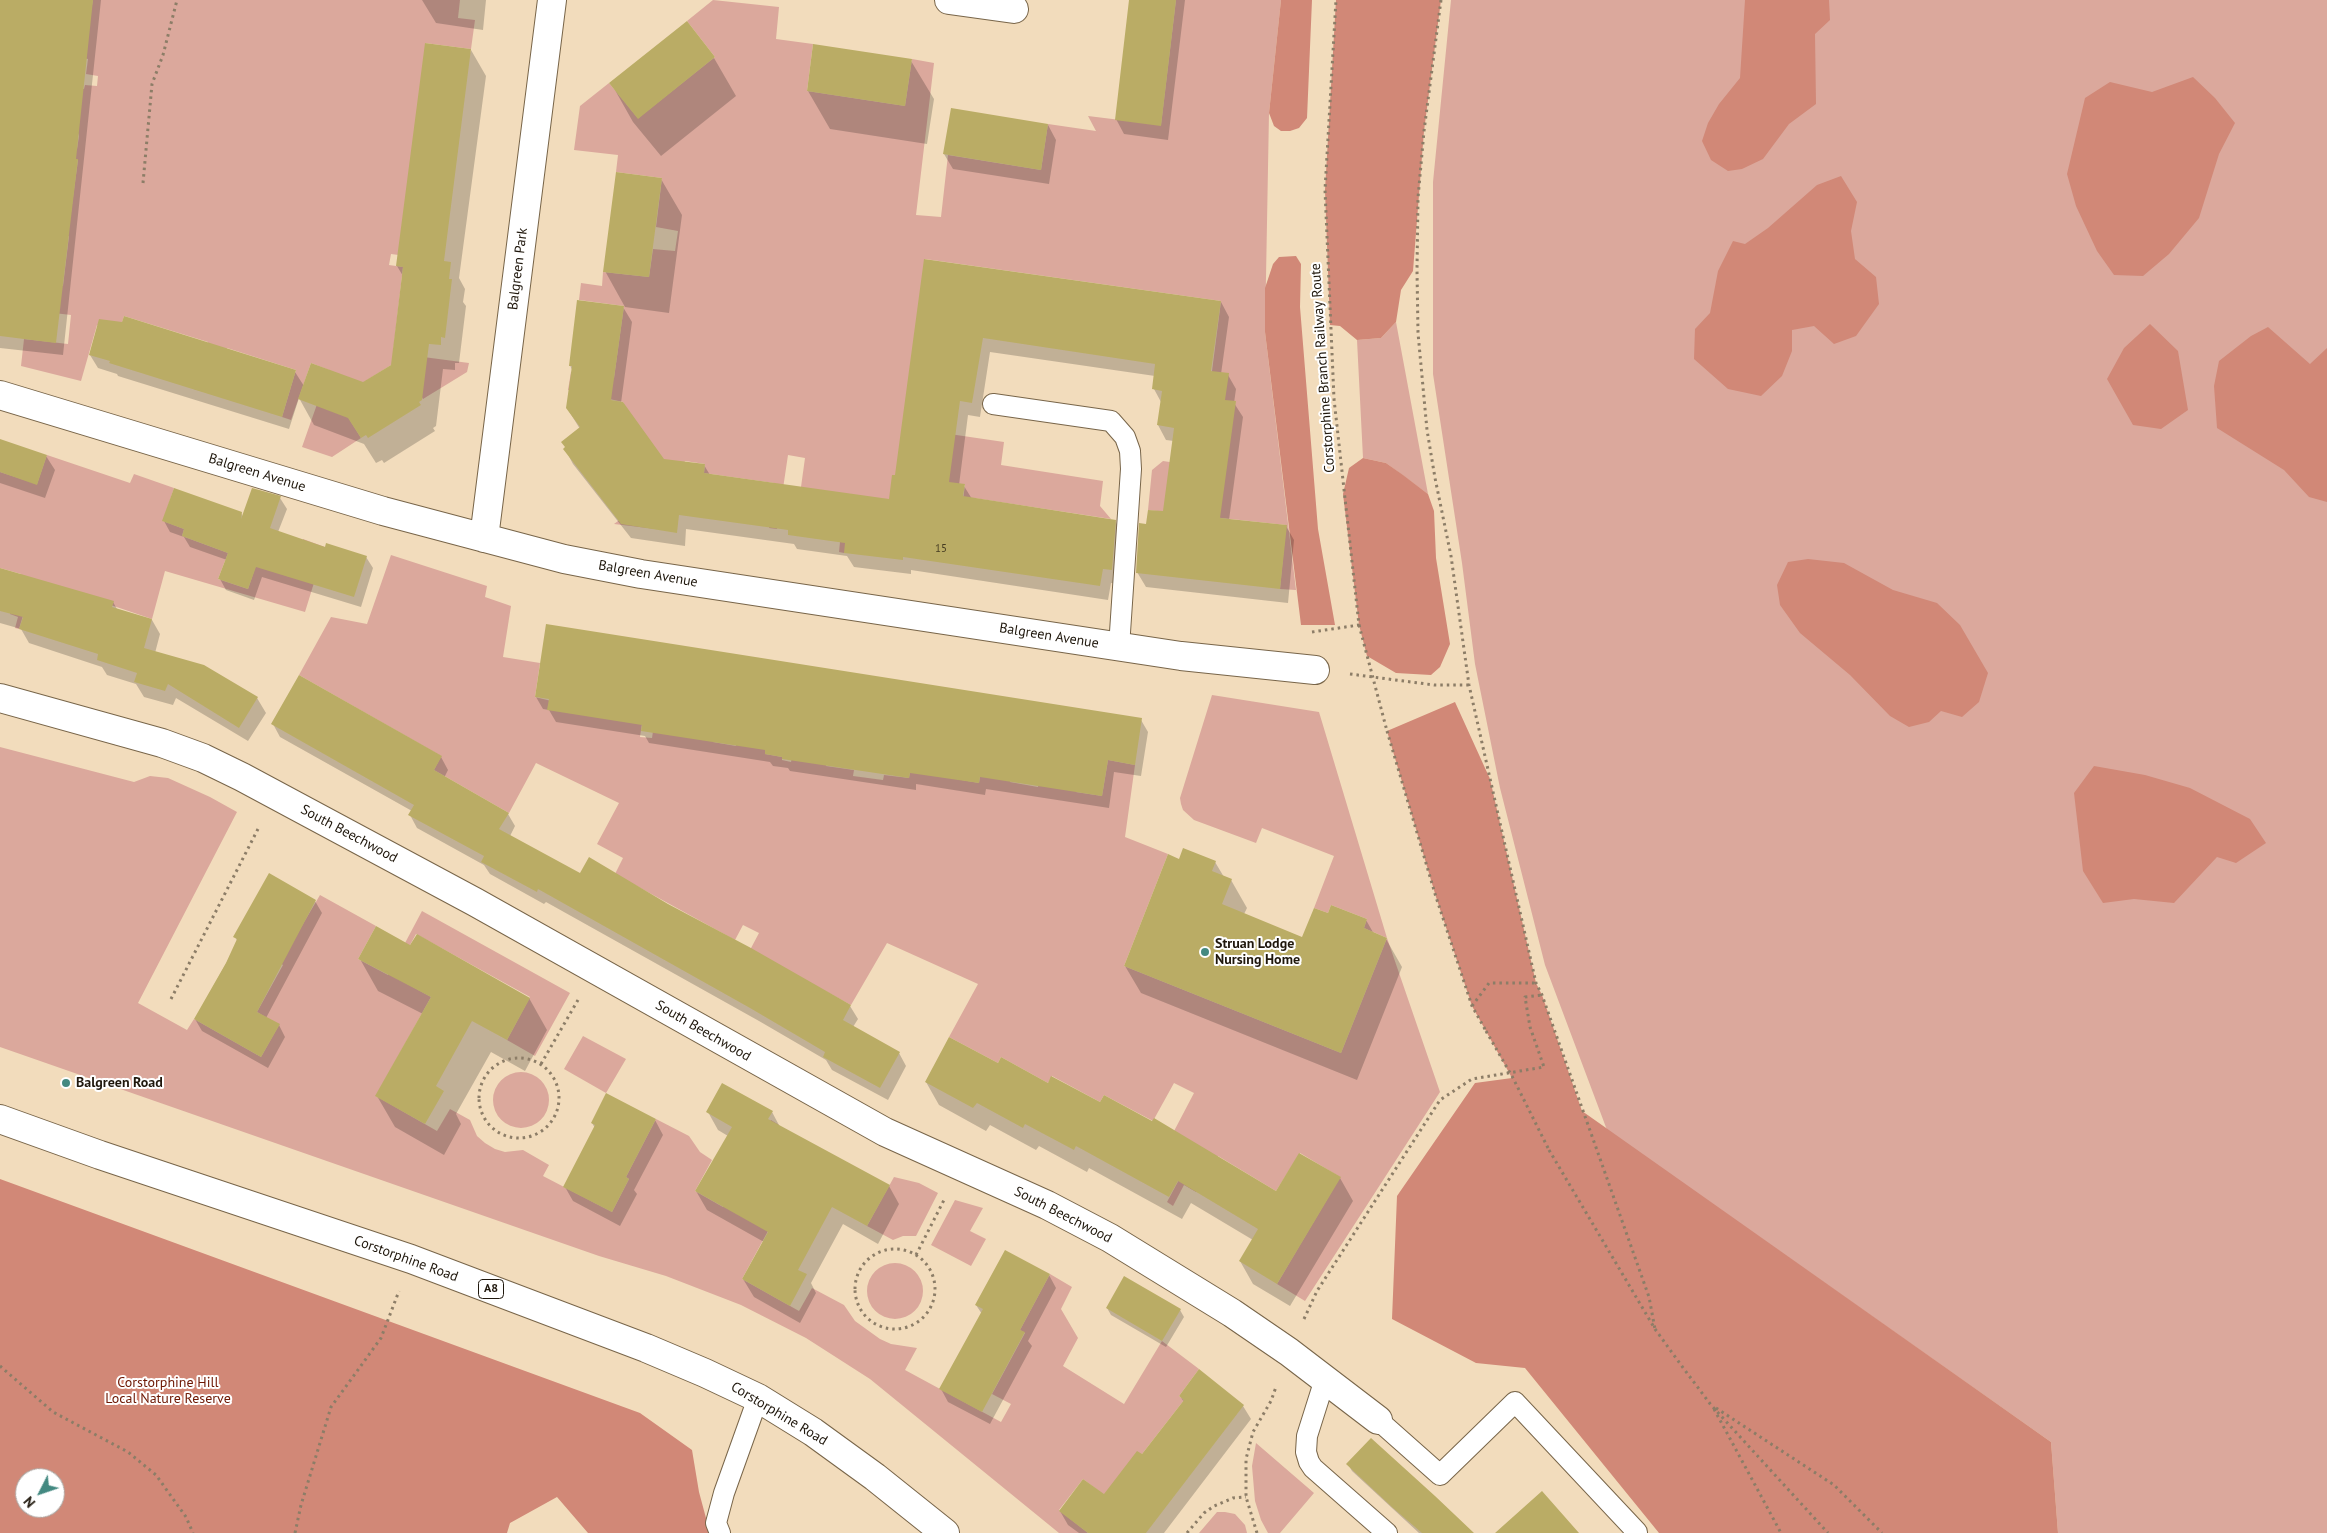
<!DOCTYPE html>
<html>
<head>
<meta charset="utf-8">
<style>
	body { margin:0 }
	#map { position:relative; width:2327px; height:1533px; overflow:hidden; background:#f2dcbc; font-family:"PT Sans",sans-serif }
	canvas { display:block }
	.north { position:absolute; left:15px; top:1468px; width:50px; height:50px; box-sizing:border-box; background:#fff; border:1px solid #a5a29e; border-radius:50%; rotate:229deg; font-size:14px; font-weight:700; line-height:20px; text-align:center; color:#1f170c }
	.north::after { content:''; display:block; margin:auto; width:18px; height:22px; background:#438981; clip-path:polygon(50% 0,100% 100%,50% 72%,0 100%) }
</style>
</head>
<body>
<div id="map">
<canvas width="2327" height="1533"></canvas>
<div class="north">N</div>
</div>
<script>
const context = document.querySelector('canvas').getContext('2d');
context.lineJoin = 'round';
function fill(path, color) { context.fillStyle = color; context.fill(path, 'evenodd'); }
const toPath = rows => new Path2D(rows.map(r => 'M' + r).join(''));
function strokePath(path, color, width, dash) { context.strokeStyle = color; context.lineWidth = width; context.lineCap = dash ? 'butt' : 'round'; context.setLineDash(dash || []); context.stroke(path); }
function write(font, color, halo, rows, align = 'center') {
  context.font = font + ' "PT Sans",sans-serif'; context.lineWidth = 4; context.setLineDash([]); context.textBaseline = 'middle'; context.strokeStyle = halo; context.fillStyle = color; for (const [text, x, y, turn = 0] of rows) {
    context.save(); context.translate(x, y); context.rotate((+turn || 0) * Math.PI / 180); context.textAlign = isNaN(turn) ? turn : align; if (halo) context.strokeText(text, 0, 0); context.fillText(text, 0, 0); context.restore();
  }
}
fill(toPath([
	[93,0,460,0,458,18,475,20,471,49,425,43,444,261,391,254,389,265,403,267,393,353,469,363,467,372,423,399,399,360,337,399,361,438,332,457,302,447,329,370,311,363,291,420,282,417,296,370,227,348,212,394,194,389,208,342,124,316,119,332,97,325,81,381,21,366,24,339,68,344,71,315,28,310,31,283,63,286,69,236,36,232,71,212,78,160,45,156,77,149,79,136,65,86,84,89,85,85,97,86,98,76,86,74,88,59,82,58],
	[713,0,779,7,776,39,813,44,807,91,905,106,912,59,934,63,916,215,941,217,948,155,1041,170,1048,124,1096,131,1088,116,1161,125,1176,0,1281,0,1269,113,1265,332,1296,590,1280,589,1286,525,1148,510,1152,470,1163,461,1223,470,1225,400,1212,371,1221,301,925,259,936,432,1004,442,1001,465,1103,481,1100,506,1111,519,974,498,957,551,965,484,888,504,844,553,839,552,840,542,801,487,805,458,788,455,777,529,769,528,774,483,704,473,705,464,685,461,656,529,614,524,657,492,623,402,568,390,571,372,614,378,624,306,579,300,581,283,602,286,603,272,649,277,653,249,675,251,678,231,656,227,662,178,616,172,618,155,574,150,580,106,609,83,638,118,715,57,687,21],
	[1451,0,2327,0,2327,1533,2058,1533,2051,1442,1607,1130,1545,965,1500,788,1475,664,1462,563,1433,374,1433,182],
	[1396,322,1428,494,1386,463,1363,458,1357,340,1381,338],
	[47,455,130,483,134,474,174,488,163,521,184,529,182,536,228,553,218,579,248,589,256,565,290,577,303,539,325,547,305,612,165,571,152,619,34,579,19,629,15,628,18,617,10,614,21,574,0,568,0,472,37,484],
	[391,555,487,586,485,597,511,606,503,657,540,663,535,697,642,723,640,737,652,738,654,724,715,731,713,742,736,746,739,729,770,717,765,754,782,757,782,760,791,762,796,736,832,727,826,766,854,770,853,776,883,780,884,775,909,778,916,738,956,779,979,783,984,749,1015,753,1010,782,1038,787,1040,777,1080,764,1076,792,1102,796,1108,760,1135,765,1125,837,1168,854,1124,966,1341,1053,1387,938,1364,928,1367,919,1331,905,1328,913,1314,908,1334,856,1262,828,1256,843,1194,820,1183,810,1181,804,1180,798,1212,695,1319,712,1387,938,1440,1092,1305,1301,1277,1284,1340,1177,1300,1153,1276,1191,1218,1156,1196,1192,1184,1185,1173,1206,1167,1202,1197,1146,1173,1133,1194,1093,1174,1083,1153,1121,1104,1095,1100,1102,1052,1076,1048,1083,1001,1057,998,1063,949,1037,978,984,887,943,851,1005,750,950,759,933,743,925,735,940,615,874,623,858,597,844,619,803,536,763,509,813,434,770,441,756,299,675,331,617,367,624],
	[0,747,134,782,150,776,168,778,210,797,237,812,138,1003,187,1030,194,1019,261,1057,279,1025,257,1012,283,965,280,963,320,895,376,926,358,959,388,975,422,911,570,993,535,1056,507,1040,530,997,416,934,393,976,431,997,376,1096,437,1131,450,1109,470,1120,477,1136,485,1143,495,1149,505,1152,523,1150,549,1165,543,1176,612,1212,629,1179,626,1177,656,1119,689,1136,700,1152,712,1160,695,1191,723,1207,771,1120,779,1125,758,1164,794,1183,742,1279,799,1311,812,1288,844,1305,855,1321,880,1339,891,1344,917,1348,905,1370,1001,1422,1011,1404,992,1394,1025,1333,1020,1330,1050,1274,1072,1287,1061,1309,1078,1338,1063,1366,1124,1404,1162,1341,1199,1369,1179,1396,1184,1400,1142,1454,1104,1495,1083,1479,1059,1510,1088,1533,1059,1533,870,1379,806,1338,741,1305,666,1276,599,1256,0,1047],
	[583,1036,626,1059,606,1093,564,1069],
	'493 1100a28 28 0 1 1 56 0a28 28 0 1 1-56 0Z',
	[894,1177,919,1183,938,1193,916,1236,903,1236,893,1240,867,1226],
	[955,1200,983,1208,970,1231,986,1239,971,1266,931,1245],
	'867 1291a28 28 0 1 1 56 0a28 28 0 1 1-56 0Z',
	[1256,1443,1314,1493,1280,1533,1268,1533,1261,1520,1255,1501,1252,1466],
	[1217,1512,1225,1512,1235,1514,1245,1525,1247,1533,1199,1533]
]), '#dba89c');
fill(toPath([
	[1281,0,1312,0,1307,118,1299,128,1290,131,1281,131,1274,126,1269,113],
	[1336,0,1441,0,1424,131,1413,271,1401,290,1396,322,1381,338,1357,340,1340,326,1330,325,1325,190],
	[1745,0,1829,0,1830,20,1815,34,1816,104,1789,124,1763,159,1742,169,1728,171,1711,160,1702,141,1708,123,1719,104,1740,78],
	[2193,77,2215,98,2235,123,2219,154,2199,218,2169,254,2143,276,2114,275,2097,251,2076,206,2067,174,2085,98,2110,82,2152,92],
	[1841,176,1857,202,1851,231,1855,259,1876,277,1879,304,1856,336,1834,344,1814,326,1792,330,1792,351,1782,376,1761,396,1728,389,1694,359,1695,329,1710,313,1718,271,1733,241,1745,244,1768,228,1817,185],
	[1296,256,1301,264,1300,307,1318,529,1335,625,1301,625,1265,332,1265,288,1273,264,1279,257],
	[2150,324,2178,351,2188,410,2161,429,2133,425,2107,379,2124,348],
	[2268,327,2310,364,2327,348,2327,502,2309,497,2284,470,2217,428,2214,386,2219,361,2251,336],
	[1363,458,1386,463,1403,475,1428,494,1434,511,1436,558,1450,644,1440,667,1431,675,1396,673,1367,656,1359,625,1343,494,1349,468],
	[1808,559,1844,563,1893,590,1937,603,1960,625,1988,673,1979,702,1962,717,1941,711,1929,722,1909,727,1890,716,1850,675,1800,633,1780,605,1777,585,1788,562],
	[1455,702,1490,779,1536,983,1542,995,1582,1111,2051,1442,2058,1533,1659,1533,1525,1368,1476,1363,1392,1319,1397,1196,1475,1083,1512,1078,1472,1006,1436,897,1387,731],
	[2094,766,2145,775,2190,788,2250,819,2266,843,2236,863,2217,857,2174,903,2134,899,2103,903,2083,871,2074,793],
	[0,1179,640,1413,692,1450,699,1492,710,1533,588,1533,557,1497,510,1523,507,1533,0,1533],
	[25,1478,55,1478,55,1508,25,1508]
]), '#d18877');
fill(toPath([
	[0,0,101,0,63,355,0,348],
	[422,0,486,0,483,30,436,23],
	[1130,0,1185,0,1168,140,1124,134,1116,119],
	[471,50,486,76,459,278,465,289,463,302,466,306,459,363,455,363,455,370,443,369,436,426,433,428,435,431,384,463,382,460,376,463,364,444,314,425,299,398,289,429,118,376,117,374,98,368,90,355,295,372,304,386,363,384,393,365,403,276,397,266],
	[714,58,736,96,661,156,633,122,611,83],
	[911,61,934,99,927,144,830,129,808,91],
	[1048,125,1056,140,1049,184,953,169,944,154],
	[661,179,682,215,669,313,625,307,605,271],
	[926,260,1221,302,1229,317,1221,374,1228,375,1236,389,1234,403,1243,417,1229,520,1286,526,1294,540,1288,603,1146,587,1137,572,1147,526,1164,513,1174,441,1166,440,1158,425,1161,402,1154,389,1155,376,990,352,980,417,968,415,959,485,964,486,972,499,1115,521,1123,535,1120,584,1111,583,1108,600,911,570,911,574,854,567,847,556,797,549,794,544,686,529,685,546,631,538,573,464,565,449,580,429,567,408,572,370,570,365,623,307,632,322,621,403,663,460,704,465,710,475,890,500,896,477],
	[0,440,46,456,55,470,45,498,0,483],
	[280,498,287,509,278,532,326,548,366,557,373,568,361,607,262,577,254,600,226,590,220,579,227,560,190,547,184,537,170,532,164,521,241,513,243,517],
	[0,570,113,602,117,609,152,620,160,634,155,653,204,666,257,698,266,713,248,741,176,698,173,705,144,697,136,684,107,675,102,667,29,643,21,629,0,623],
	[536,697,1141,720,1148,732,1141,776,1114,772,1109,808,986,789,985,795,916,784,916,790,790,771,788,768,773,766,770,762,649,743,645,736,556,722,549,710,543,709],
	[273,724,441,757,448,770,444,778,508,814,515,826,510,836,581,875,667,905,850,1006,858,1019,853,1027,899,1053,906,1066,888,1100,832,1070,826,1060,759,1021,546,902,544,904,490,874,484,865,417,828,410,815,412,811,280,737],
	[1180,860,1215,862,1224,877,1231,880,1247,908,1244,914,1303,938,1328,915,1366,920,1374,934,1386,939,1402,967,1357,1080,1141,993,1125,966],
	[315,901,322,913,266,1018,279,1025,285,1037,268,1068,202,1031,195,1019,238,942,235,937],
	[360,959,529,998,547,1030,525,1071,491,1052,456,1114,461,1124,444,1155,395,1127,377,1096,423,1014,378,991],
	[998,1065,1049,1084,1277,1193,1340,1178,1353,1201,1290,1306,1253,1284,1240,1261,1253,1240,1191,1203,1182,1219,1089,1168,1087,1172,1039,1146,1036,1150,990,1125,986,1131,939,1105,926,1082],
	[708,1112,772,1112,780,1127,889,1186,899,1204,878,1244,843,1224,811,1283,816,1293,800,1323,754,1297,743,1279,764,1242,707,1210,696,1191,728,1136,718,1130],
	[655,1120,663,1135,634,1190,637,1194,620,1226,573,1201,565,1187,595,1128,592,1123],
	[1049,1275,1056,1288,1028,1341,1032,1346,990,1424,948,1402,941,1389,982,1314,976,1305],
	[1107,1308,1180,1310,1184,1317,1166,1347,1111,1315],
	[1180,1396,1243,1406,1251,1419,1164,1533,1079,1533,1068,1525,1060,1511,1104,1496,1142,1456,1184,1402],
	[1348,1464,1467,1533,1419,1533,1352,1471]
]), '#0003');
fill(toPath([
	[0,0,93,0,76,159,78,159,56,343,0,336],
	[1129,0,1176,0,1161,126,1115,120],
	[687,21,715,57,638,119,609,83],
	[425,43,471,49,444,261,451,262,449,279,452,279,445,338,441,337,441,345,429,344,422,400,419,402,421,405,368,438,366,435,361,438,348,418,298,399,311,363,363,382,391,365,403,267,396,266],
	[813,44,912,59,905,106,807,91],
	[951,108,1048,124,1041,170,943,154],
	[616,172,662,178,649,277,603,272],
	[924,259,1221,301,1211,371,1229,373,1225,400,1236,401,1220,518,1287,525,1280,589,1136,573,1139,523,1146,524,1148,510,1163,511,1174,428,1157,425,1162,391,1152,389,1155,364,983,338,972,403,960,401,949,482,965,484,963,496,1116,520,1112,570,1103,569,1100,586,903,557,903,560,844,553,845,543,788,535,788,530,679,515,677,533,621,524,563,449,565,447,561,442,580,427,566,408,572,366,569,366,577,300,624,306,611,400,623,402,664,459,705,464,704,473,889,499,892,475,895,475],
	[124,316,296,370,282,417,109,363,110,361,89,355,99,319,122,322],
	[0,439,47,455,37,485,0,472],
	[174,488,242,512,241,519,252,488,281,496,270,528,325,547,326,543,367,556,354,597,256,567,248,589,218,579,228,553,182,536,184,529,162,521],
	[0,568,114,601,112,607,152,619,144,648,204,665,258,697,239,728,168,684,165,691,134,682,139,667,137,673,97,660,98,654,19,629,23,617,0,611],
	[546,624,1142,718,1135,765,1108,760,1102,796,980,777,979,783,910,773,909,778,782,759,782,757,765,754,765,750,641,731,642,725,547,710,549,699,535,697],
	[299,675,442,756,434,770,509,813,499,829,580,873,589,857,668,904,751,948,851,1005,843,1020,900,1052,880,1088,823,1057,825,1052,750,1008,538,889,537,892,481,862,484,856,408,815,414,805,271,724],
	[1183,848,1216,861,1212,871,1232,879,1222,904,1302,937,1314,908,1328,913,1331,905,1367,919,1364,928,1387,938,1341,1053,1124,966,1168,854,1179,859],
	[269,873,316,900,257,1012,280,1024,261,1057,194,1019,226,963,237,939,233,937],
	[376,926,410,945,417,934,530,998,507,1040,472,1021,436,1086,444,1091,425,1124,375,1096,431,997,358,959],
	[949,1037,998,1063,1001,1057,1048,1083,1051,1076,1100,1102,1104,1095,1152,1121,1154,1118,1276,1191,1299,1153,1341,1177,1277,1284,1239,1261,1258,1229,1178,1181,1169,1197,1076,1146,1074,1150,1025,1124,1023,1128,977,1103,973,1108,925,1082],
	[722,1083,773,1111,768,1119,890,1185,867,1226,832,1207,798,1270,807,1274,790,1306,742,1279,768,1232,695,1191,732,1127,706,1112],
	[606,1093,656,1119,626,1177,629,1179,612,1212,563,1187,595,1125,591,1123],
	[1005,1250,1050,1274,1020,1330,1025,1332,982,1412,939,1389,983,1309,975,1305],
	[1124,1276,1181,1309,1162,1341,1106,1308],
	[1199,1369,1244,1405,1146,1533,1088,1533,1059,1511,1083,1479,1104,1494,1137,1451,1142,1454,1184,1400,1179,1396],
	[1371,1438,1435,1496,1474,1533,1422,1533,1393,1508,1346,1464],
	[1542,1491,1579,1533,1495,1533]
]), '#baac65');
const lane = toPath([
	[993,404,1111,421,1125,437,1130,451,1131,469,1119,647],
	[1325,1379,1307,1436,1306,1452,1309,1462,1313,1468,1387,1533],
	[1378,1420,1440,1475,1515,1402,1637,1532],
	[720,1533,716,1523,724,1493,758,1398]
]);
const street = toPath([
	[949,0,1014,9],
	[0,395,383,511,564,559,641,574,1181,656,1315,670],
	[484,538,552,0],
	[0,698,162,743,203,758,242,777,475,902,885,1132,1047,1205,1110,1238,1232,1313,1289,1352,1378,1420]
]);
const primary = toPath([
	[0,1119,100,1155,411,1259,646,1348,705,1373,758,1398,813,1432,875,1477,945,1533]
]);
strokePath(lane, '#786549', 22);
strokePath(street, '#786549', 30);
strokePath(primary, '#786549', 30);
strokePath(toPath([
	[1441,0,1424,131,1418,198,1417,270,1418,333,1427,430,1435,478,1451,556,1469,685,1536,983,1542,995,1649,1297,1655,1329],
	[143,183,152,84,163,55,177,0],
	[1312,632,1359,625,1334,399,1325,190,1336,0],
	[1350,674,1434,685,1469,685],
	[1387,731,1436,897,1472,1006,1486,1031],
	[171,999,259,827],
	[1472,1006,1489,983,1536,983],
	'479 1098a40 40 0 1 1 80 0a40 40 0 1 1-80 0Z',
	[541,1064,578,1000],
	[1549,1150,1655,1329,1684,1369,1711,1405,1828,1533],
	'855 1289a40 40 0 1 1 80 0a40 40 0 1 1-80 0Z',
	[916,1255,945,1198],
	[1304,1319,1317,1291,1440,1100,1472,1079,1544,1067,1530,1027,1525,997,1542,995],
	[0,1366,53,1412,128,1452,156,1475,186,1517,193,1533],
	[1716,1408,1834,1485,1882,1533],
	[1714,1409,1781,1533],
	[295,1533,301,1505,331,1407,381,1338,399,1291],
	[1187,1533,1204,1513,1214,1506,1233,1498,1246,1497],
	[1257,1533,1246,1497,1246,1459,1253,1432,1271,1401,1276,1387]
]), '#8c7d67', 3, [2.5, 4]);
strokePath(lane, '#fff', 20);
strokePath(street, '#fff', 28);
strokePath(primary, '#fff', 28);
strokePath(toPath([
	[1359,625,1387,731],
	[1486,1031,1513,1078,1549,1150]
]), '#8c7d67', 3, [2.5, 4]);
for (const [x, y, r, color] of [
	[1205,952,5,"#438981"],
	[66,1083,5,"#438981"]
]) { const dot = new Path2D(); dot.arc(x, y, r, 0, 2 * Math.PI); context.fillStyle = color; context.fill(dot); strokePath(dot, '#fff', 2); }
write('11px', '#463c22', null, [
	["15",941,549]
]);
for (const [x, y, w] of [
	[491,1289,25]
]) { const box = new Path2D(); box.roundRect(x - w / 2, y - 9.5, w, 19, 4); context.fillStyle = '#fff'; context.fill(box); strokePath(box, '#1f170c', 1); }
write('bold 12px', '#1f170c', null, [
	["A8",491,1289]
]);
write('14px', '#1f170c', '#fff', [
	["Balgreen Park",518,269,-83],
	["Corstorphine Branch Railway Route",1323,368,-94],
	["Balgreen Avenue",257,473,17],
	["Balgreen Avenue",648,574,10],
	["Balgreen Avenue",1049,636,9],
	["South Beechwood",349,834,28],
	["South Beechwood",703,1031,30],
	["South Beechwood",1063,1215,27],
	["Corstorphine Road",406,1259,20],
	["Corstorphine Road",779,1414,31]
]);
write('bold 14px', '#1f170c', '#fff', [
	["Struan Lodge",1215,944],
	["Nursing Home",1215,960],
	["Balgreen Road",76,1083]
], 'left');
write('14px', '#6d1703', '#fff', [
	["Corstorphine Hill",168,1383],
	["Local Nature Reserve",168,1399]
]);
</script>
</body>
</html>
